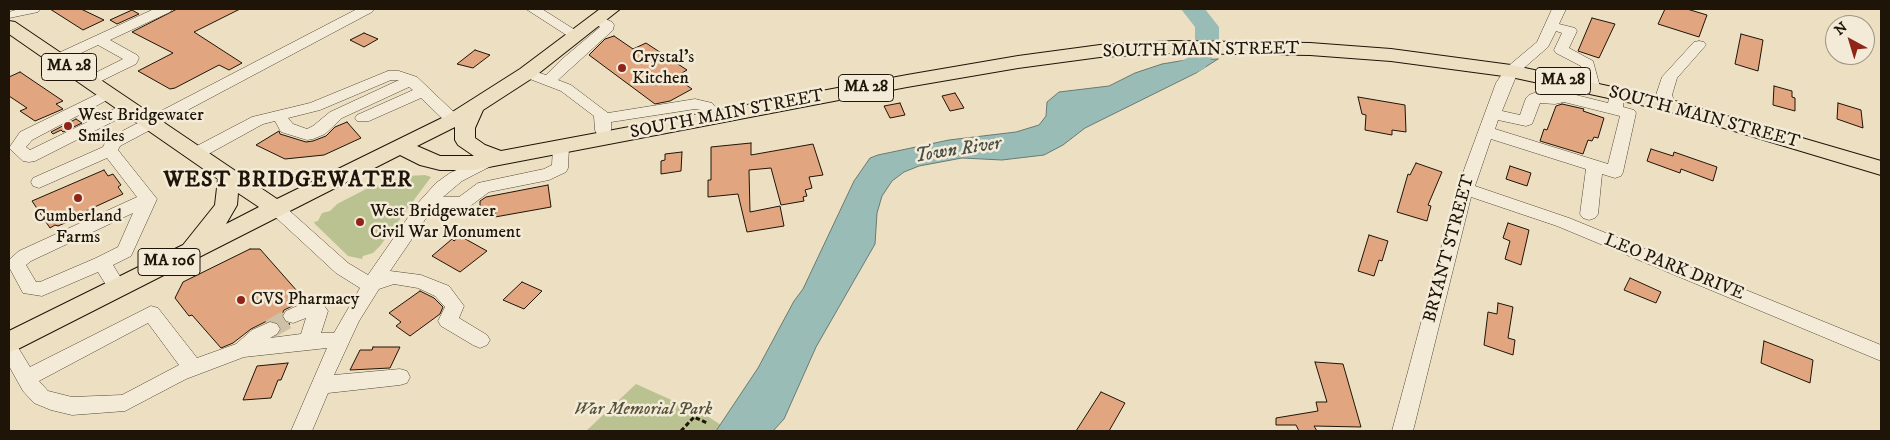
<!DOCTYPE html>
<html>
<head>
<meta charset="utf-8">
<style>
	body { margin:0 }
	#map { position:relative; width:1890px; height:440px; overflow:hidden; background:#ede0c2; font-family:"IM FELL DW Pica",serif }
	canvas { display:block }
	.frame { position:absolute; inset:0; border:10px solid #1e1408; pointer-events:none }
	.north { position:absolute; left:1825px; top:15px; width:50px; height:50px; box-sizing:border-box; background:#f3ebd7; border:1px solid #9e9584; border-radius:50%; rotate:321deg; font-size:14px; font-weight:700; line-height:20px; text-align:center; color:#1e1408 }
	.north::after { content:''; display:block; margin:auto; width:18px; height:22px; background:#8f2418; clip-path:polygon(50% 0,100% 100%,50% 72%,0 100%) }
</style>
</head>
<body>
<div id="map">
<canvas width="1890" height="440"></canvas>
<div class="frame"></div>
<div class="north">N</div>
</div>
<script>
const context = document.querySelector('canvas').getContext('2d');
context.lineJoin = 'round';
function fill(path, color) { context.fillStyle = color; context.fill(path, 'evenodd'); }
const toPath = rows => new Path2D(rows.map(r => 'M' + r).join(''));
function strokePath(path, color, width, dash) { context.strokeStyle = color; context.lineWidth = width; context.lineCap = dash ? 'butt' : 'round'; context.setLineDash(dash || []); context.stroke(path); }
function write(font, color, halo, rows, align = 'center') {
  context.font = font + ' "IM FELL DW Pica",serif'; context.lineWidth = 5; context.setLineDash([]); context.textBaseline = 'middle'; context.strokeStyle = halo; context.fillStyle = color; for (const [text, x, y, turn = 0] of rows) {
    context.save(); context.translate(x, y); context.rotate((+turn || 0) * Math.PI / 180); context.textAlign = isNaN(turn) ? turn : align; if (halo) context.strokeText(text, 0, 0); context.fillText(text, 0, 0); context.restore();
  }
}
fill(toPath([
	[425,175,431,177,380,246,373,253,363,256,362,259,348,256,315,224,314,222,318,221,322,213,330,211,337,204,370,187,407,176],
	[636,384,707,416,721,425,716,431,586,431]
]), '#bac292');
const water = toPath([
	[1218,59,1196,73,1085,128,1063,145,1044,155,1002,160,962,158,919,166,904,172,892,181,882,196,877,213,875,244,816,347,784,419,773,431,716,431,758,368,794,301,803,289,854,181,870,158,878,155,949,140,1016,132,1039,125,1046,116,1047,102,1059,92,1109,86,1135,73,1162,64,1186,60,1218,59]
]);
fill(water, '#9abcb7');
strokePath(water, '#687971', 1);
fill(toPath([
	[1181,9,1205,9,1219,27,1219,48,1204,69,1171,83,1162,86,1153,83,1149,78,1153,73,1186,59,1195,47,1195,27,1181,9]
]), '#9abcb7');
const building = toPath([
	[50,9,81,9,104,20,83,30,50,9],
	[177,9,240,9,194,32,242,63,229,70,219,65,175,88,170,89,138,71,173,53,132,32,177,9],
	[1665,9,1687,9,1707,15,1699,37,1658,24,1665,9],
	[132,10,139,14,117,24,110,20,132,10],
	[1592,18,1615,24,1599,58,1578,51,1592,18],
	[364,33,378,39,364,47,350,40,364,33],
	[1741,34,1763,40,1758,71,1735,64,1741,34],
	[614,36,633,49,646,43,687,70,675,77,692,89,670,101,655,104,589,55,605,39,614,36],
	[475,50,490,55,473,68,457,64,475,50],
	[20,72,63,101,56,104,63,109,35,121,20,111,27,108,9,96,9,77,20,72],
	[1774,86,1792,91,1792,97,1795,98,1795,111,1773,105,1774,86],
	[955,93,964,108,950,111,942,96,955,93],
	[1358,97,1405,105,1406,132,1392,130,1392,135,1365,130,1366,115,1362,114,1358,97],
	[900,103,905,115,890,118,884,106,900,103],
	[1838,103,1861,110,1863,128,1837,119,1838,103],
	[1562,104,1584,109,1583,111,1604,118,1598,138,1594,137,1592,141,1588,140,1583,154,1540,141,1544,129,1547,130,1556,106,1562,104],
	[76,119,82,123,63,132,61,130,53,134,51,132,76,119],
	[347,122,361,138,324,155,285,159,256,145,279,131,280,134,306,142,313,141,326,136,335,127,347,122],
	[751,143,751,155,813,144,823,175,809,177,812,188,805,190,807,196,803,197,804,201,781,205,771,168,749,170,750,212,780,206,784,226,747,232,738,194,708,197,708,180,711,180,711,147,751,143],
	[1651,149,1673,156,1674,152,1717,167,1713,181,1681,169,1680,173,1647,161,1651,149],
	[682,152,681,171,661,174,661,161,665,160,665,154,682,152],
	[1416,163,1442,172,1428,205,1431,206,1427,221,1397,212,1408,174,1410,175,1416,163],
	[1510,166,1531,173,1527,186,1506,179,1510,166],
	[104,170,108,176,113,174,121,185,118,187,123,194,86,211,88,213,58,226,55,225,50,228,32,201,104,170],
	[548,185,551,207,495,217,496,211,480,214,480,201,486,197,548,185],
	[1508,223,1529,230,1521,265,1505,259,1510,241,1503,238,1508,223],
	[1369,235,1388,241,1382,261,1379,260,1374,276,1358,271,1369,235],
	[460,236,487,251,460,272,432,256,452,239,454,241,460,236],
	[250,249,260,249,305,300,284,310,281,317,284,322,290,324,282,329,278,322,269,320,251,329,233,343,221,348,192,315,189,316,175,298,183,282,250,249],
	[1630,278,1661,292,1656,303,1624,290,1630,278],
	[522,282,542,291,524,309,503,300,522,282],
	[420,291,434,298,443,307,440,314,410,336,396,326,401,322,389,313,420,291],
	[1498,303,1513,307,1508,338,1515,340,1513,355,1484,345,1488,312,1497,314,1498,303],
	[1764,341,1813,360,1810,383,1761,363,1764,341],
	[373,347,400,347,390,368,350,370,360,350,372,350,373,347],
	[1315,362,1343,364,1361,427,1314,426,1317,431,1299,431,1296,425,1276,425,1276,418,1318,411,1316,402,1327,402,1315,362],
	[288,363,281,380,278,380,271,398,243,400,257,366,288,363],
	[1101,392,1125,403,1109,431,1076,431,1101,392]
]);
fill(building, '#e1a67f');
strokePath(building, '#1e1408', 1);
strokePath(toPath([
	[270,329,293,316]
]), '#cec1a6', 19, [19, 9]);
const minor = toPath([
	[19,9,40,9,38,12,9,18,9,12,19,9],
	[154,9,172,9,170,12,110,40,137,55,139,58,136,64,95,84,85,84,82,81,85,78,123,59,98,45,62,62,52,62,50,59,52,56,154,9],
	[357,9,374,9,372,12,120,146,118,150,157,199,131,256,113,265,127,288,125,293,118,295,111,293,98,272,42,296,23,293,9,267,10,259,19,251,137,197,107,158,39,188,33,186,31,182,33,178,103,147,107,139,357,9],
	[133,213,118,247,96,258,40,282,36,282,26,265,31,261,133,213],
	[526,9,542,9,583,35,581,38,576,39,571,38,526,9],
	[1552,9,1566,9,1559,24,1575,28,1577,31,1569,48,1593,61,1600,87,1597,90,1592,92,1587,90,1581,66,1556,53,1554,50,1562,33,1556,31,1548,47,1517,74,1502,111,1520,115,1526,98,1529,95,1534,93,1555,94,1564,92,1608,103,1611,90,1621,90,1624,93,1623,107,1634,110,1636,113,1623,172,1621,176,1615,178,1602,174,1598,214,1595,218,1589,220,1583,218,1580,214,1586,169,1491,139,1475,186,1569,218,1881,345,1881,361,1557,226,1471,197,1413,431,1392,431,1457,189,1496,83,1506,68,1537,42,1552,9],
	[1564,102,1620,116,1608,164,1495,129,1498,120,1526,126,1532,124,1540,103,1555,104,1564,102],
	[597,15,612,22,614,25,613,30,558,80,571,85,608,113,695,99,712,103,724,117,722,120,710,120,702,110,695,109,611,122,611,130,609,134,603,135,597,134,595,130,594,116,561,91,522,76,520,73,522,70,527,69,546,75,561,60,599,28,600,27,590,19,597,15],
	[1699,41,1704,42,1706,45,1677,78,1672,95,1676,105,1673,108,1668,110,1663,108,1656,95,1662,77,1694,42,1699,41],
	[388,71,399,71,417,77,459,117,461,120,459,123,447,123,421,98,369,121,357,121,355,118,357,115,413,90,409,87,342,118,325,134,313,139,307,140,281,132,275,121,263,124,203,157,197,158,191,157,189,153,191,149,252,117,310,103,388,71],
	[391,80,399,80,330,112,313,126,307,129,293,124,288,118,320,110,391,80],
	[108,89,113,91,116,94,113,97,32,140,26,147,30,150,122,105,134,105,136,108,134,111,35,161,29,162,23,161,9,148,20,132,108,89],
	[561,142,567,143,569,147,568,168,566,172,549,180,489,192,469,207,463,209,433,208,390,271,421,275,449,286,464,306,459,318,487,335,490,340,487,345,480,348,473,345,441,326,438,321,445,307,435,296,418,288,394,284,379,289,359,321,334,375,400,369,407,371,410,377,407,383,400,385,328,393,312,431,291,431,327,348,244,357,186,379,125,411,72,415,51,410,34,403,23,391,9,366,9,341,16,344,30,367,151,306,158,308,197,358,236,344,252,330,270,322,277,324,280,329,277,334,270,338,301,334,306,318,293,323,286,321,283,316,286,311,308,301,323,304,328,311,321,333,334,333,360,288,336,273,271,213,268,209,271,205,277,203,283,205,348,263,368,275,418,203,436,183,450,173,487,156,493,157,495,161,493,165,462,181,443,197,459,197,478,183,544,169,552,165,553,147,555,143,561,142],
	[148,323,179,365,122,395,72,397,48,391,39,381,148,323]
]);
const major = toPath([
	[600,9,620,9,534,77,483,110,475,128,475,138,485,145,501,151,907,75,1018,56,1100,45,1173,41,1310,43,1391,49,1511,65,1668,99,1881,161,1881,175,1664,110,1511,77,1391,61,1310,55,1173,53,1100,57,1018,68,907,87,473,170,440,170,420,165,400,155,18,349,9,352,9,331,183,245,215,205,218,179,9,34,9,21,15,22,277,199,446,116,520,69,600,9],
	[455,127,455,140,458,145,474,156,440,156,417,146,455,127],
	[238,193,259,207,226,224,237,205,238,193]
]);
strokePath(minor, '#524736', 1);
strokePath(major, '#1e1408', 2);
strokePath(toPath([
	[681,431,694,417,707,423]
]), '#1e1408', 3, [4.5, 2.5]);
fill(minor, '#f3ebd7');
fill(major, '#ede0c2');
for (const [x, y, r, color] of [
	[622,68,5,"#8f2418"],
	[68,126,5,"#8f2418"],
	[78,198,5,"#8f2418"],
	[360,222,5,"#8f2418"],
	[241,300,5,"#8f2418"]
]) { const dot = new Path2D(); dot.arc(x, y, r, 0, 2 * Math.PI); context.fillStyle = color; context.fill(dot); strokePath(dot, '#f3ebd7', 2); }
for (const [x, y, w] of [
	[69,67,55],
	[1563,81,55],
	[866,88,55],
	[169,262,62]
]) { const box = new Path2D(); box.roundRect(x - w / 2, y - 13.5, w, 27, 4); context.fillStyle = '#f3ebd7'; context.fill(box); strokePath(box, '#1e1408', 1); }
write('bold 16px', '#1e1408', null, [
	["MA 28",69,67],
	["MA 28",1563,81],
	["MA 28",866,88],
	["MA 106",169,262]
]);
write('18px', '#1e1408', '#f3ebd7', [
	["SOUTH MAIN STREET",1201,51,-1],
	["SOUTH MAIN STREET",727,115,-11],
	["SOUTH MAIN STREET",1704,118,15],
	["BRYANT STREET",1450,249,-75],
	["LEO PARK DRIVE",1674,268,22]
]);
write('18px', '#1e1408', '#f3ebd7', [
	["Crystal's",632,58],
	["Kitchen",632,79],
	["West Bridgewater",78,116],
	["Smiles",78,137],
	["West Bridgewater",370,212],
	["Civil War Monument",370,233],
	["Cumberland",78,217,"center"],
	["Farms",78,238,"center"],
	["CVS Pharmacy",251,300]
], 'left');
write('italic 18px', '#555138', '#f3ebd7', [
	["War Memorial Park",643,410]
]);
write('italic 19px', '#494f45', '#f3ebd7', [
	["Town River",958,151,-9]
]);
context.letterSpacing = '1px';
write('bold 22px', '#1e1408', '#f3ebd7', [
	["WEST BRIDGEWATER",288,181]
]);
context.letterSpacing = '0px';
</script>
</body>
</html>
